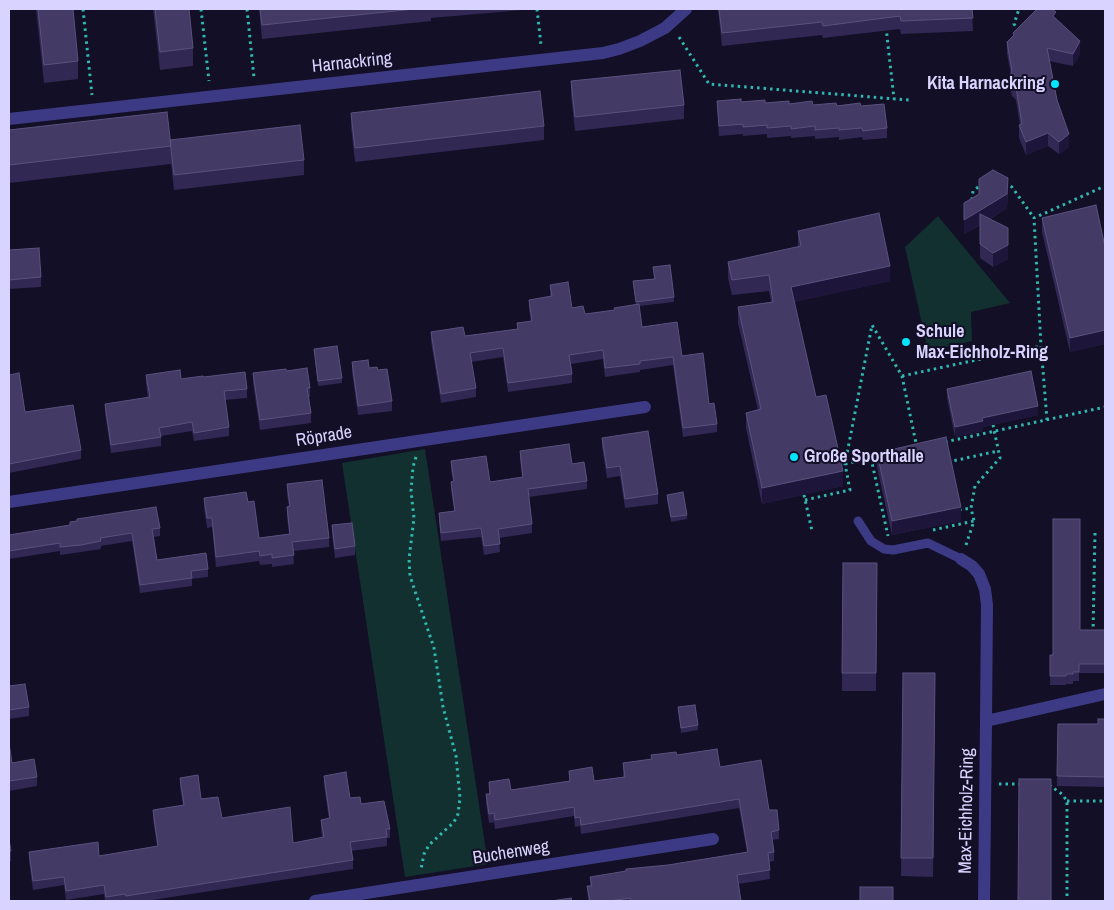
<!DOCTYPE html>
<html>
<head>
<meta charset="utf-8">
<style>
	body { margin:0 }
	#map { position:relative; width:1114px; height:910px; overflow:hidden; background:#130f26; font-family:"Archivo Narrow",sans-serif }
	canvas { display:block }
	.frame { position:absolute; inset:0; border:10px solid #d9d4ff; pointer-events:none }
</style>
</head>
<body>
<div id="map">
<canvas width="1114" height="910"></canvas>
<div class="frame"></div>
</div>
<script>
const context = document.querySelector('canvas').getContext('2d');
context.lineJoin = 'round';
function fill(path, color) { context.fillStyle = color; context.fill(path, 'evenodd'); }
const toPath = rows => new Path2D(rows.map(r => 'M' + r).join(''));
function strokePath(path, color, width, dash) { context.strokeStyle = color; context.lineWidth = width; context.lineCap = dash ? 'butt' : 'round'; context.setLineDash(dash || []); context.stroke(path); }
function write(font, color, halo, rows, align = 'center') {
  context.font = font + ' "Archivo Narrow",sans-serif'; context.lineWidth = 4; context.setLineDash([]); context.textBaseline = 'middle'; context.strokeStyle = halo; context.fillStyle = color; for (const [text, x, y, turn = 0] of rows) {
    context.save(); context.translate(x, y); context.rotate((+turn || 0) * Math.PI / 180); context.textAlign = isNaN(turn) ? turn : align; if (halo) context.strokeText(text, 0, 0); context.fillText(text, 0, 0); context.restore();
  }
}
fill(toPath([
	[938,216,1010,303,971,312,972,341,928,351,905,247],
	[425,449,488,864,405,877,342,463]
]), '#12302f');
strokePath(toPath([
	[83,9,92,95],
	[201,9,209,81],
	[247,9,254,78],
	[537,9,541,45],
	[886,27,894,99],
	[1019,31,1014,24,1019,9],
	[679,37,709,84,909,100],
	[1005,183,1012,187,1034,218],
	[972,200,973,191,982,184],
	[902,376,1041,346],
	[1047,420,1041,346,1034,218,1105,186],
	[945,442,1105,407],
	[416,457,413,467,411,491,414,518,409,559,410,576,434,648,443,707,456,756,460,798,458,814,454,822,429,845,424,854,421,869],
	[871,458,888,536],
	[948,462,998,451],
	[845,464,880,456],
	[804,495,812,531],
	[805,500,850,490,845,464,872,325,902,376,917,448],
	[959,510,971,508],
	[933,530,974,521],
	[966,545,974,521,971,508,975,486,1000,458,993,425],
	[1093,633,1095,533],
	[999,784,1021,784],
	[1049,785,1062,794,1067,801,1067,901],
	[1067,801,1105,801]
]), '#2fb8b0', 3, [2.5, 4]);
strokePath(toPath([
	[858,521,871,541,884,549,893,550,928,543,961,559]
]), '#3d3a85', 9);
strokePath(toPath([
	[9,119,603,53,619,49,640,41,665,28,686,9],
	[9,502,645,407],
	[961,559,972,566,979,574,985,589,987,605,986,721],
	[315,901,713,839],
	[984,901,986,721,1105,694]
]), '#3d3a85', 12);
fill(toPath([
	[36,9,73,9,78,61,78,79,44,83],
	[153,9,189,9,193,48,193,66,160,70],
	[259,9,534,9,431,18,431,21,262,39],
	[718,9,972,9,973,31,901,34,900,29,823,38,822,35,722,46],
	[1056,19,1080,54,1073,66,1049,61,1057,100,1069,147,1059,154,1048,146,1026,155,1019,138,1019,125,1020,125,1016,100,1012,96,1010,88,1011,75,1007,54,1007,42,1013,36,1013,33],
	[571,81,684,105,684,119,575,131,571,95],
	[717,101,813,105,861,106,887,128,887,138,863,140,862,137,839,140,839,137,815,139,815,136,791,138,791,136,767,138,767,134,743,136,743,134,719,136],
	[351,113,544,126,544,140,355,162,351,127],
	[9,130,170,140,304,160,304,175,174,190,171,163,171,164,9,183],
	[1008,192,1007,208,990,219,1008,259,993,267,980,258,980,225,964,234,964,203],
	[1042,218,1105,247,1105,344,1070,352,1042,232],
	[798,231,890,281,794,302,816,397,843,486,762,504,746,428,746,413,758,410,738,323,738,307,771,302,769,291,732,295,728,278,728,262,798,247],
	[9,250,41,277,41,287,9,289],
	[653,267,674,297,674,302,639,306,642,327,682,356,709,404,717,424,717,432,683,437,673,365,640,370,640,372,605,377,603,359,571,364,572,374,572,383,508,392,503,357,471,362,476,388,476,397,441,403,431,341,431,332,465,336,517,329,517,323,531,322,529,309,529,300,550,297,550,285,572,308,585,314,614,310,636,305,633,281,654,279],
	[314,349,342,378,342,383,318,386],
	[352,362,369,368,392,401,392,411,358,415,352,372],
	[287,371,310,388,310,397,309,397,311,413,311,423,260,430,253,383,253,373],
	[9,375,25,412,81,450,81,459,9,473],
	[146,375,181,379,204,377,247,389,247,398,225,400,229,427,229,436,194,441,192,431,161,436,161,446,111,453,105,413,105,404,148,398,146,384],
	[947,389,1038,415,983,427,983,431,955,437,947,398],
	[602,438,658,494,658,504,625,508,620,476,607,478,602,447],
	[520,451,572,464,587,481,587,489,529,497,532,524,532,533,499,538,500,552,484,555,481,537,441,541,439,522,439,513,454,511,451,490,451,482,453,481,451,470,451,461,490,482,522,477,520,460],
	[877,453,961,521,892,535,877,467],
	[287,484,329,538,329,547,293,551,294,564,272,567,272,564,260,565,259,561,216,567,212,527,207,528,204,507,204,498,248,502,259,538,289,534,287,516,287,507,289,507,287,494],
	[667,495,687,515,687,519,671,522,667,500],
	[332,525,355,546,355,555,335,558,332,535],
	[160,528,160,536,154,537,157,560,208,569,208,577,192,579,192,586,140,593,132,541,101,546,101,549,81,552,60,555,60,551,9,559,9,535],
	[877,563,876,691,842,691,842,673],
	[1080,630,1105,630,1105,673,1079,673,1079,681,1073,681,1073,684,1066,684,1066,685,1050,685,1050,655,1053,655],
	[903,673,935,673,933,877,901,876],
	[9,686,29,707,29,716,9,719],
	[678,707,698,725,698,730,681,733],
	[1105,719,1105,787,1057,786,1058,724,1098,724],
	[9,743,12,763,37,777,37,786,9,791],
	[651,755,677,755,720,767,769,810,779,830,779,839,772,840,774,852,774,861,769,862,770,879,738,884,741,901,588,901,587,886,590,886,590,877,668,865,747,852,739,808,581,834,580,826,575,827,574,816,495,829,494,822,489,823,486,803,486,794,489,794,489,782,511,790,569,781,569,771,594,781,623,777,623,763,651,759],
	[324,776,350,798,361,804,390,829,390,838,387,838,387,846,351,851,353,860,353,869,146,901,105,901,104,894,66,900,64,885,33,890,29,861,29,852,99,856,157,846,153,819,153,810,183,805,180,787,180,778,222,818,293,843,322,838,321,829,321,820,329,819,324,785],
	[9,839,11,851,11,861,9,861]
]), '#312854');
fill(toPath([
	[1080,41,1080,54,1073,66,1073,54],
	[1048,133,1048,146,1026,155,1026,142],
	[1069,134,1069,147,1059,154,1059,142],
	[1008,178,1007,208,964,234,964,220],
	[1008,245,1008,259,993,267,993,253],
	[890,266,890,281,791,303,791,287],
	[1105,330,1105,344,1070,352,1070,338],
	[1038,406,1038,415,983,427,983,431,955,437,955,427,982,418],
	[843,471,843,486,762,504,762,488],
	[961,507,961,521,892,535,892,521]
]), '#1d163a');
const building = toPath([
	[38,9,73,9,78,61,44,65,38,9],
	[155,9,189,9,193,48,160,52,155,9],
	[260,9,414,9,262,25,260,9],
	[719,9,972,9,973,18,901,21,900,16,823,26,822,22,722,33,719,9],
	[1037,9,1052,9,1056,12,1053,16,1080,41,1073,54,1047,48,1057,100,1069,134,1059,142,1048,133,1026,142,1019,125,1022,124,1016,88,1012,83,1010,76,1012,71,1007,42,1014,35,1013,33,1037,9],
	[680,70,684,105,575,117,571,81,680,70],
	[540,91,544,126,355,148,351,113,540,91],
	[741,99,741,102,765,100,765,103,789,101,789,104,812,101,813,105,836,103,837,106,860,103,861,106,884,104,887,128,863,131,862,128,839,130,839,128,815,130,815,126,791,129,791,126,767,128,767,125,743,127,743,124,719,126,717,101,741,99],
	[167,112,171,146,9,165,9,130,167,112],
	[300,125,304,160,174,175,170,140,300,125],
	[993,170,1008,178,1007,194,964,220,964,203,979,194,979,179,993,170],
	[1096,205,1105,247,1105,330,1070,338,1042,218,1096,205],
	[879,213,890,266,791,287,816,397,826,395,843,471,762,488,746,413,761,409,738,307,773,302,769,275,732,280,728,262,801,246,798,231,879,213],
	[980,214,1008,228,1008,245,993,253,980,244,980,214],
	[39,248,41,277,9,280,9,250,39,248],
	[670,265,674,297,636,302,633,281,655,279,653,267,670,265],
	[568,282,572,308,583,306,585,314,615,310,614,308,639,304,642,327,677,322,682,356,703,353,709,404,714,403,717,424,683,428,673,357,640,361,640,364,605,368,603,350,569,355,572,374,508,383,503,348,470,353,476,388,441,394,431,332,463,327,465,336,518,329,517,323,532,321,529,300,552,296,550,285,568,282],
	[337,346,342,378,318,381,314,349,337,346],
	[368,360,369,368,377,367,378,370,387,369,392,401,358,406,352,362,368,360],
	[307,368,310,388,307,388,311,413,260,420,253,373,286,369,287,371,307,368],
	[180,370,181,379,203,376,204,377,245,372,247,389,224,391,229,427,194,433,192,422,159,428,161,437,111,445,105,404,150,397,146,375,180,370],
	[1031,371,1038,406,982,418,983,421,955,427,947,389,1031,371],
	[19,373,25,412,73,405,81,450,9,464,9,375,19,373],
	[648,431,658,494,625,499,620,466,607,468,602,438,648,431],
	[946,437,961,507,892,521,877,453,946,437],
	[569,444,572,464,584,462,587,481,528,489,532,524,498,529,500,544,484,546,481,528,441,533,439,513,455,511,451,482,454,481,451,461,486,456,490,482,523,477,520,451,569,444],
	[322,480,329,538,292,542,294,555,272,558,272,554,260,556,259,551,216,557,212,518,207,518,204,498,246,492,248,502,254,501,259,538,290,534,287,507,290,506,287,484,322,480],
	[683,492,687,515,671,517,667,495,683,492],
	[156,507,160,528,152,529,157,560,206,553,208,569,191,571,192,578,140,585,132,533,100,538,101,541,81,545,60,547,60,543,9,551,9,535,70,525,70,522,77,521,77,519,156,507],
	[1053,519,1080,519,1080,630,1105,630,1105,664,1079,664,1079,672,1073,672,1073,674,1066,674,1066,676,1050,676,1050,655,1053,655,1053,519],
	[352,523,355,546,335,549,332,525,352,523],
	[843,563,877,563,876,673,842,673,843,563],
	[903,673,935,673,933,858,901,858,903,673],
	[25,684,29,707,9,710,9,686,25,684],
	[695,705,698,725,681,728,678,707,695,705],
	[1098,719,1105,719,1105,777,1057,776,1058,724,1098,724,1098,719],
	[9,743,12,763,34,759,37,777,9,781,9,743],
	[717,749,720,767,761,760,769,810,777,810,779,830,771,832,774,852,768,853,770,870,737,875,741,901,631,901,630,898,609,901,590,901,587,886,592,886,590,877,626,871,626,869,668,865,748,852,739,799,581,825,580,817,575,818,574,807,495,820,494,813,489,814,486,794,490,794,489,782,509,779,511,790,570,781,569,771,592,767,594,781,625,777,623,763,652,759,651,755,676,752,677,755,717,749],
	[346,772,350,798,360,797,361,804,384,801,390,829,386,829,387,837,350,842,353,860,126,896,125,894,106,897,104,885,66,891,64,877,33,881,29,852,98,842,99,856,158,846,153,810,184,805,180,778,198,775,201,799,218,797,222,818,290,807,293,843,324,837,321,820,330,818,324,776,346,772],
	[1019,779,1051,779,1051,901,1018,901,1019,779],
	[9,839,11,851,9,852,9,839],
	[860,887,893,887,893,901,860,901,860,887],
	[571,898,572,901,551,901,571,898]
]);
fill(building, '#433a66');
strokePath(building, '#5a527e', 1);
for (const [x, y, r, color] of [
	[1055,84,5,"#00e5ff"],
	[906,342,5,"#00e5ff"],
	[794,457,5,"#00e5ff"]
]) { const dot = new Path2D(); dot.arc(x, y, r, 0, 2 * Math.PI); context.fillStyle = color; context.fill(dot); strokePath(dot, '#130f26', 2); }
write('18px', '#d9d4ff', '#130f26', [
	["Harnackring",352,63,-6],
	["Röprade",324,437,-9],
	["Max-Eichholz-Ring",967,811,-89],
	["Buchenweg",511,853,-9]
]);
write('bold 18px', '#d9d4ff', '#130f26', [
	["Kita Harnackring",1045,84,"right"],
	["Schule",916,332],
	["Max-Eichholz-Ring",916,353],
	["Große Sporthalle",804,457]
], 'left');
</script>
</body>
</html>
